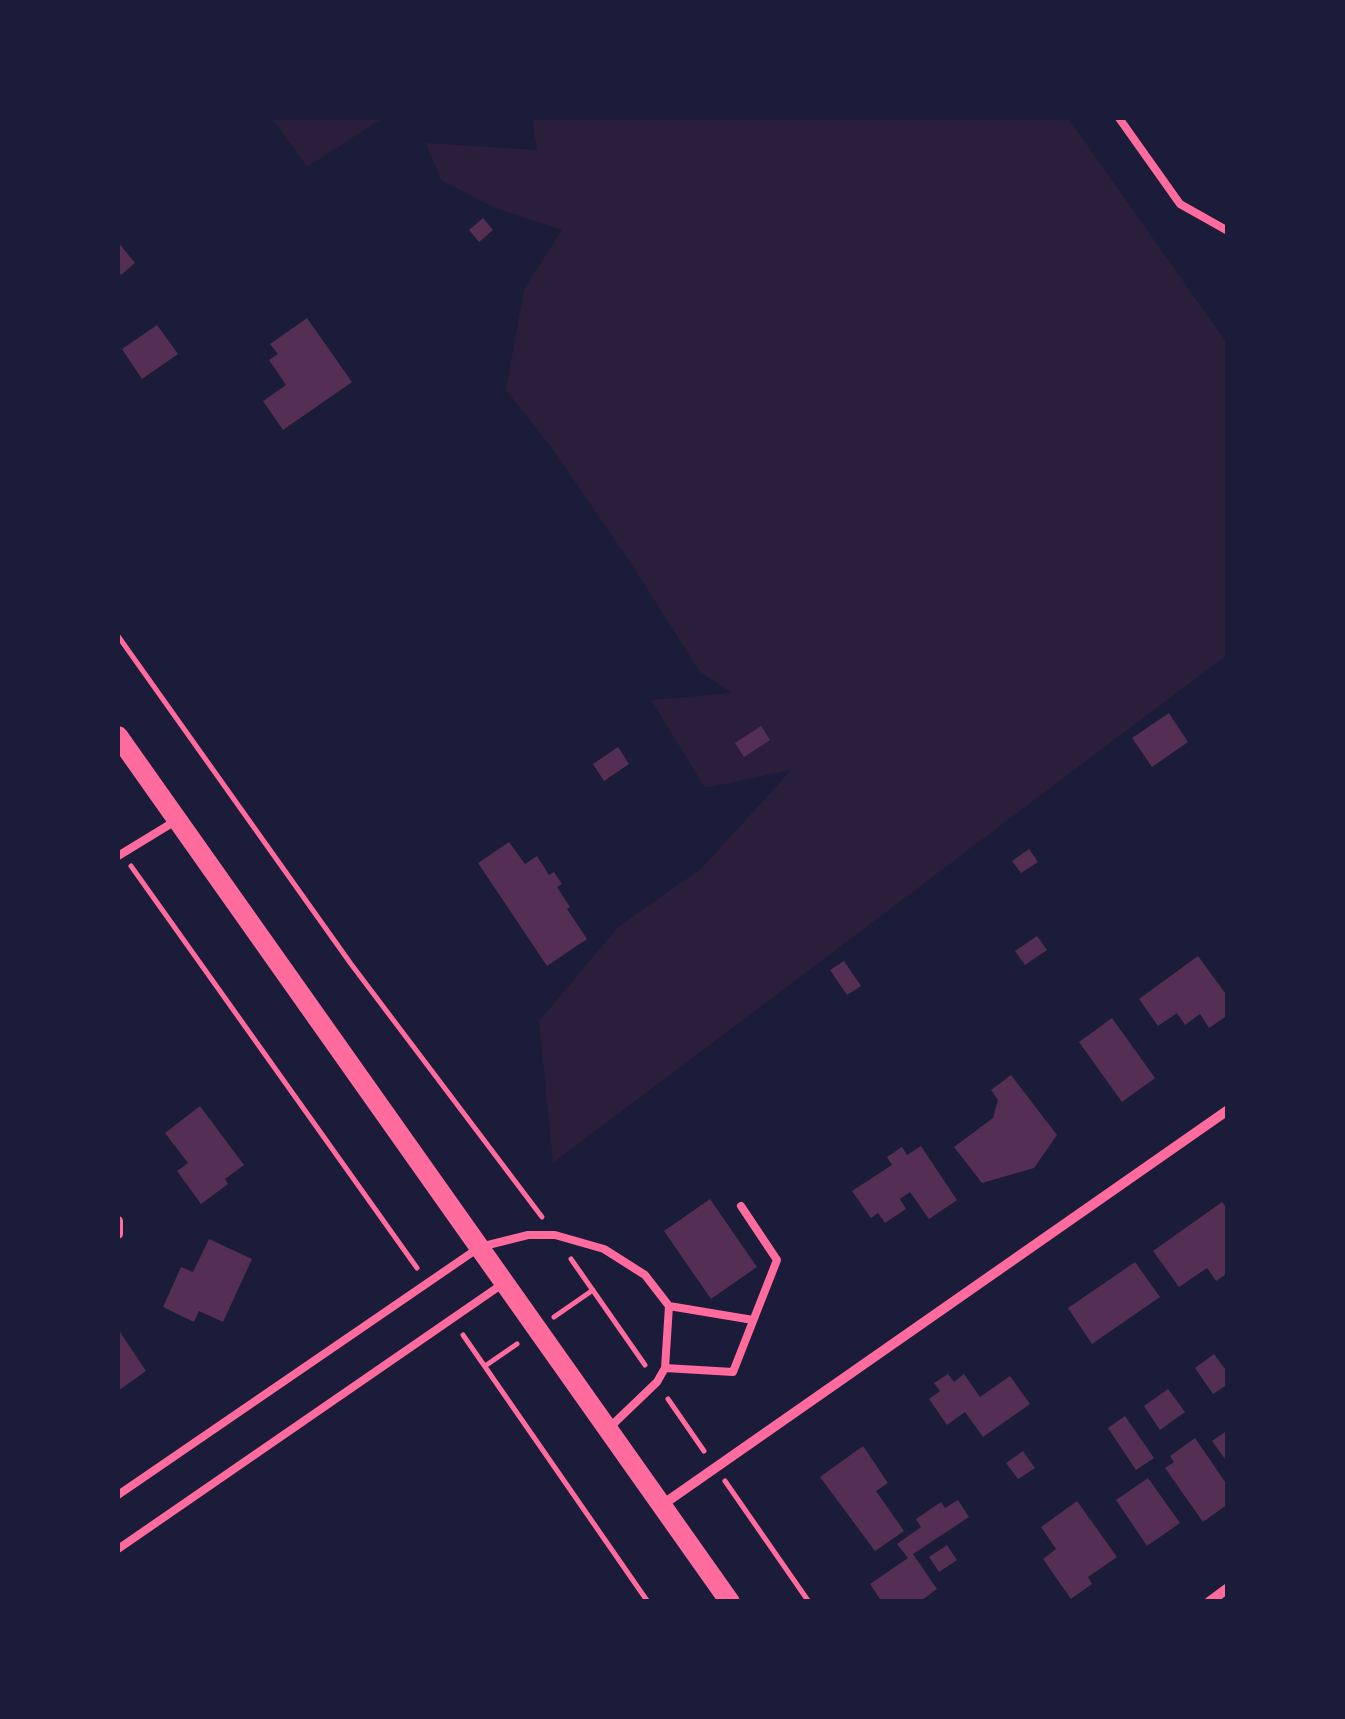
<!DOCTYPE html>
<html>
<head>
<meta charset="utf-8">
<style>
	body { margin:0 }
	#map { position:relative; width:1345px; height:1719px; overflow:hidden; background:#1b1b3a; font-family:"Work Sans",sans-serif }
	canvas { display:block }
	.frame { position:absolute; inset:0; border:120px solid #1b1b3a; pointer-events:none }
</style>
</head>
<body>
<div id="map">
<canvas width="1345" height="1719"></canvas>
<div class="frame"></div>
</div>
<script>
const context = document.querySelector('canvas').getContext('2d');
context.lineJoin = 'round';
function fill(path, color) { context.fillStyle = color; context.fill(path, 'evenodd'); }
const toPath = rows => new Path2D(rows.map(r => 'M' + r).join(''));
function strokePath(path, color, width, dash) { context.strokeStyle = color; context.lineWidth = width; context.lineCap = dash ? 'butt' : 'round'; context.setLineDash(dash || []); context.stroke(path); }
fill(toPath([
	[272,118,383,118,307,167],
	[532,118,1068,118,1227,343,1227,655,553,1163,539,1021,618,927,702,868,791,770,705,788,651,700,732,693,700,672,632,565,551,447,506,390,524,289,562,230,495,208,441,180,426,143,537,150]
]), '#2a1e3b');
fill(toPath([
	[483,218,493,230,479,242,469,230],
	[118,242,135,263,121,275,118,271],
	[307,318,352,382,283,430,263,401,286,385,269,360,278,354,270,344],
	[157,325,178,354,142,379,122,349],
	[1169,713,1188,742,1152,767,1132,738],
	[761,726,770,740,744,757,735,743],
	[618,747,629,764,604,781,593,764],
	[509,842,525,864,537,856,549,875,554,872,562,884,557,887,570,907,567,909,587,939,547,966,478,863],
	[1029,849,1038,862,1021,873,1012,861],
	[1037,936,1047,950,1025,965,1015,951],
	[1198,956,1228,997,1228,1015,1209,1028,1200,1014,1185,1025,1177,1013,1158,1026,1139,999],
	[844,961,861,986,847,995,830,970],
	[1112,1018,1155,1078,1122,1102,1079,1042],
	[1011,1075,1057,1135,1034,1168,982,1183,954,1147,993,1118,998,1100,991,1090],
	[200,1106,244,1165,225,1179,228,1184,201,1204,177,1171,188,1163,165,1133],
	[921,1146,957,1200,929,1219,910,1192,900,1199,906,1209,885,1223,878,1213,871,1218,852,1191,892,1165,887,1157,902,1147,907,1155],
	[710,1199,757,1267,711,1299,664,1231],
	[1222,1202,1228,1210,1228,1273,1216,1281,1207,1268,1179,1287,1153,1251],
	[209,1239,252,1259,223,1322,199,1311,194,1322,163,1307,181,1267,193,1272],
	[1135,1262,1160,1297,1092,1344,1068,1308],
	[118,1329,146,1371,118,1391],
	[1214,1354,1228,1373,1228,1384,1213,1394,1195,1368],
	[948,1374,954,1382,964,1374,980,1397,1010,1376,1030,1404,983,1437,965,1412,947,1425,929,1399,940,1391,934,1383],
	[1168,1389,1185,1412,1160,1430,1144,1406],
	[1125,1416,1154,1458,1136,1470,1108,1428],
	[1228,1430,1228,1463,1212,1441],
	[1195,1438,1228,1486,1228,1504,1203,1522,1165,1468,1174,1462,1170,1456],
	[863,1446,888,1483,876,1491,904,1531,875,1551,820,1477],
	[1023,1451,1035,1468,1018,1479,1006,1463],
	[1148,1478,1180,1523,1147,1546,1116,1500],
	[958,1500,969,1517,913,1554,937,1589,919,1602,882,1602,870,1584,908,1558,897,1544,921,1527,916,1519,941,1502,945,1508],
	[1077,1501,1117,1557,1088,1577,1092,1584,1071,1599,1043,1559,1056,1549,1041,1527],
	[947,1545,957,1560,939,1572,929,1557]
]), '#542f53');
strokePath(toPath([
	[118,636,351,964,542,1217],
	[131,866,417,1268],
	[571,1259,645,1365],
	[554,1317,593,1290],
	[463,1335,648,1602],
	[485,1366,517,1344],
	[668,1399,704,1451],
	[725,1481,809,1602]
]), '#ff6b9d', 5);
strokePath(toPath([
	[1119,118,1180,204,1228,231],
	[118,856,177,820],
	[669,1306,753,1320],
	[665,1368,733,1372,777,1260,741,1206],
	[118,1495,480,1247,528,1235,555,1235,604,1249,645,1275,669,1306,665,1368,657,1382,608,1429],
	[118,1549,501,1285]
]), '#ff6b9d', 8);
strokePath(toPath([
	[118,1221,118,1234],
	[662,1505,1228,1110],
	[1209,1602,1228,1588]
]), '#ff6b9d', 10);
strokePath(toPath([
	[118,736,730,1602]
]), '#ff6b9d', 20);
</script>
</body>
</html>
